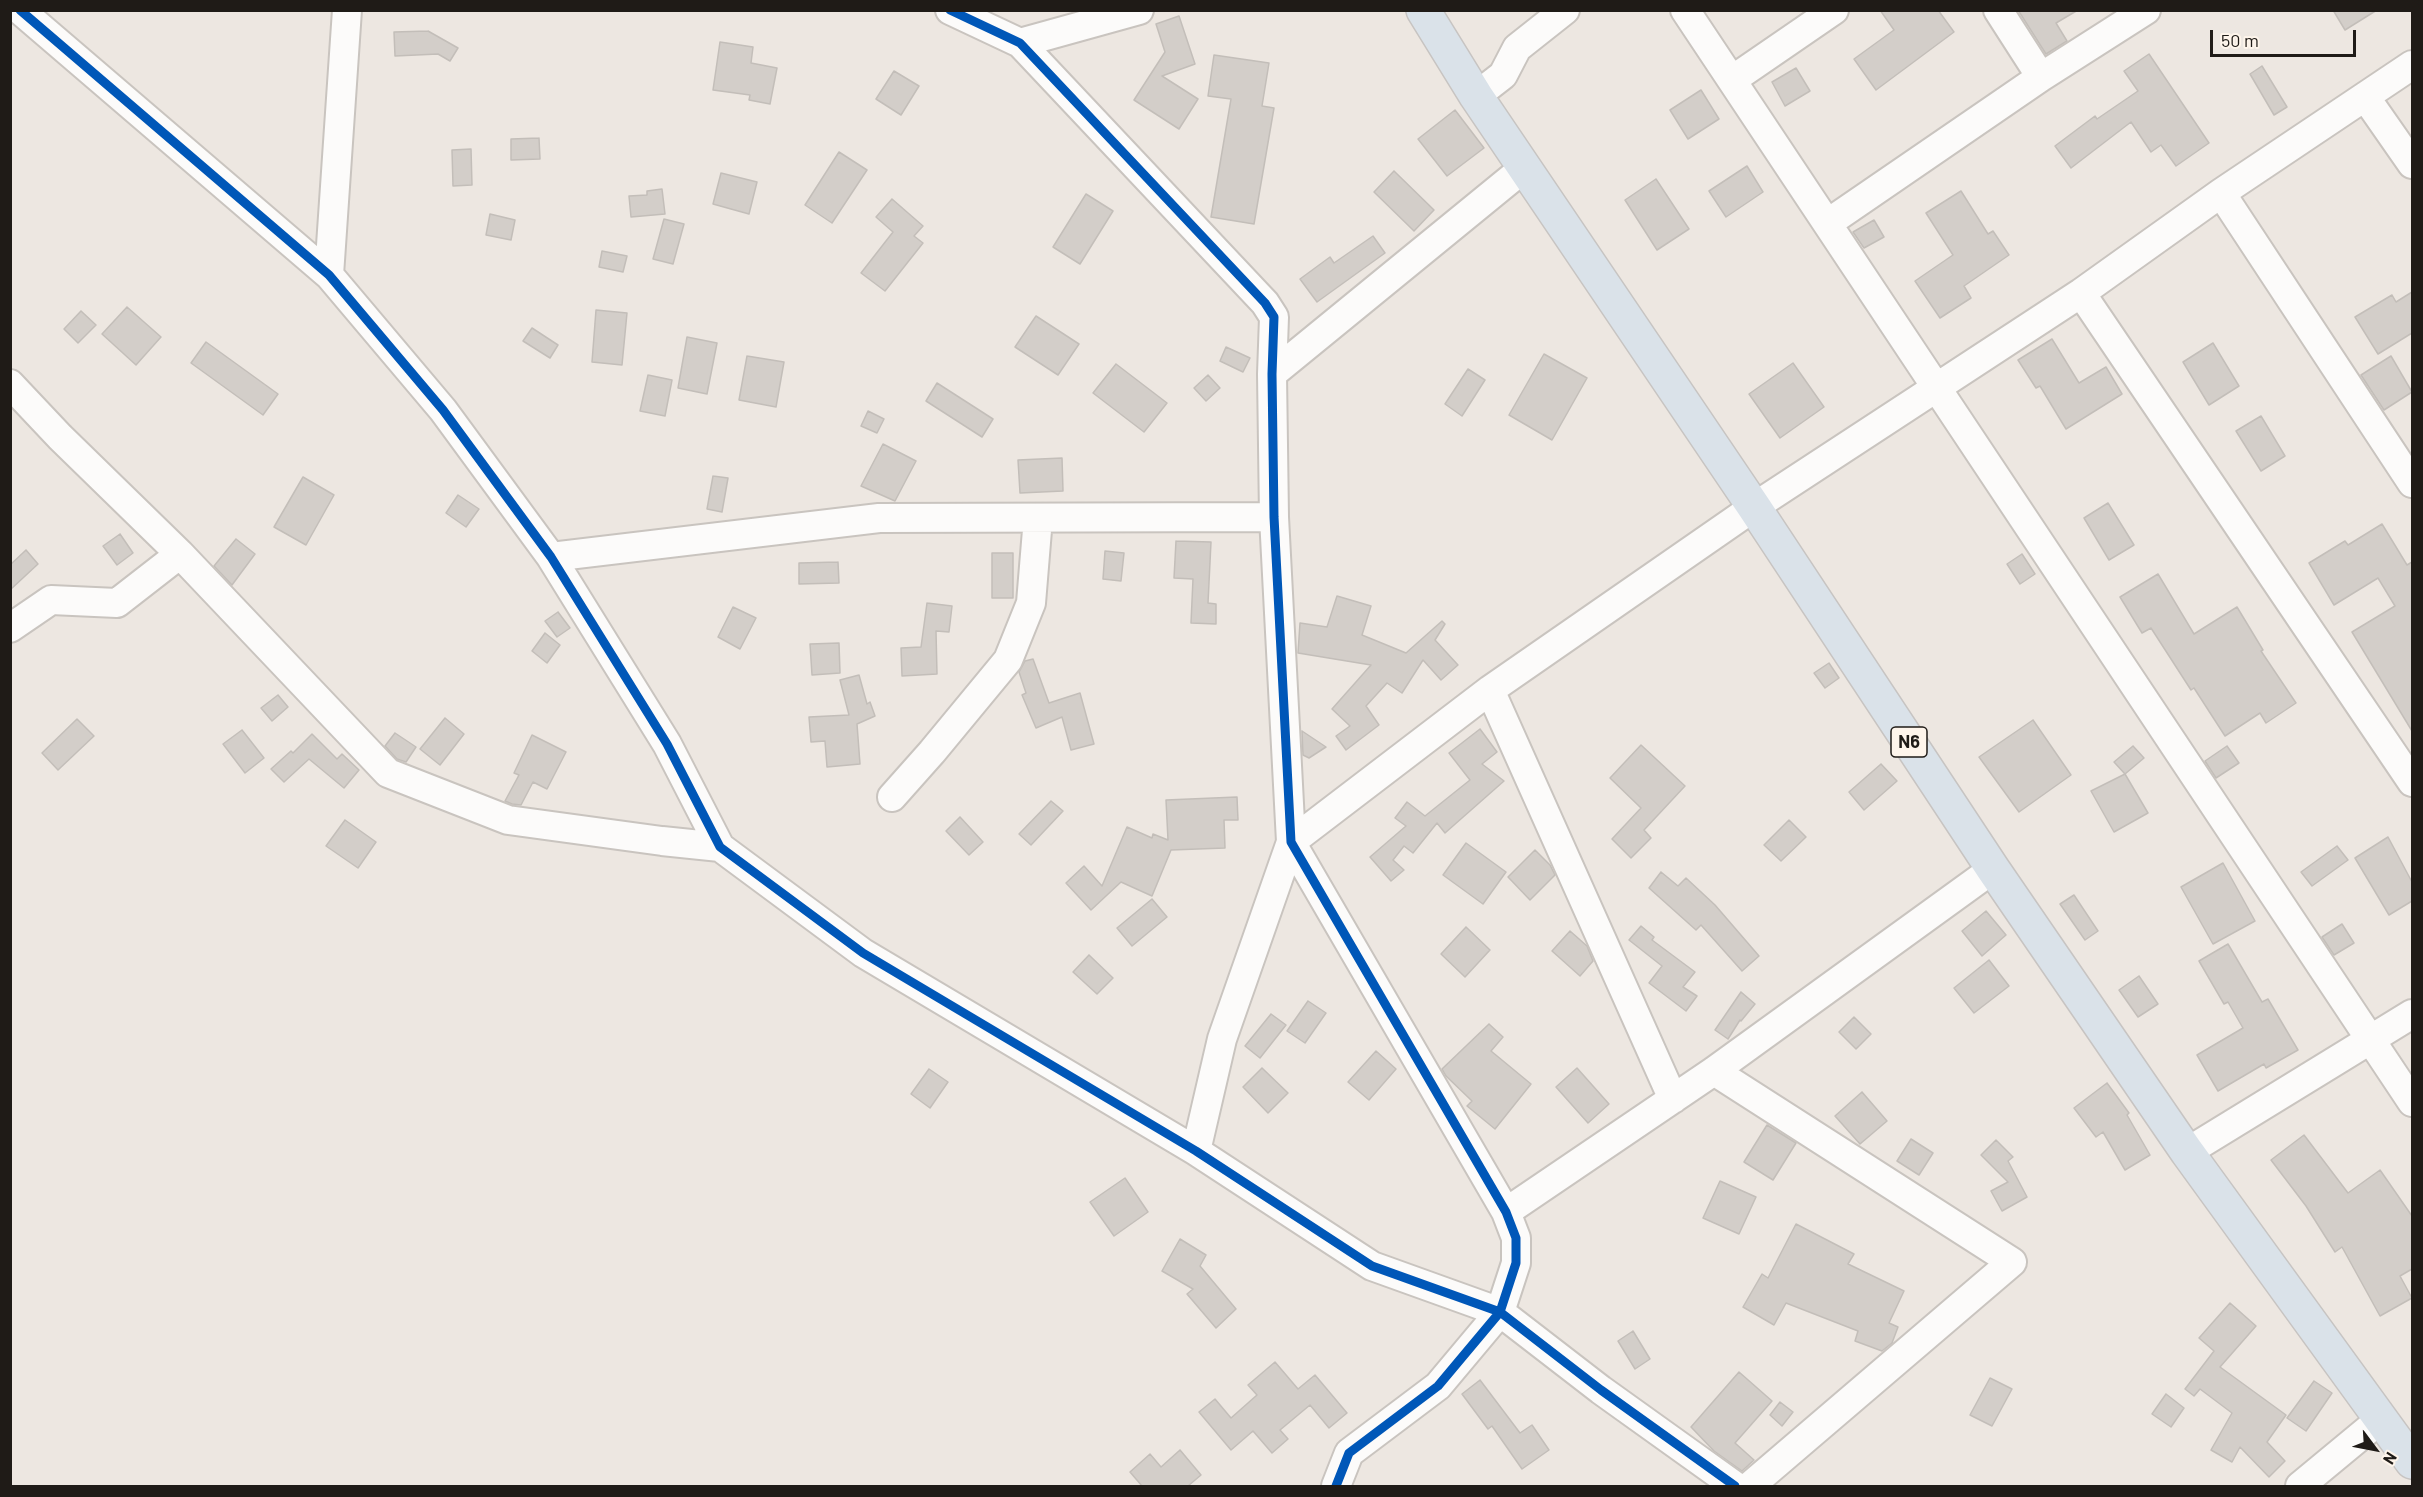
<!DOCTYPE html>
<html>
<head>
<meta charset="utf-8">
<style>
	body { margin:0 }
	#map { position:relative; width:2423px; height:1497px; overflow:hidden; background:#ede7e1; font-family:Barlow,sans-serif }
	canvas { display:block }
	.frame { position:absolute; inset:0; border:12px solid #1f1b17; pointer-events:none }
	.north { position:absolute; left:2345px; top:1419px; width:60px; height:60px; -webkit-text-stroke:4px #fef5eb; paint-order:stroke; rotate:122deg; font-size:16px; font-weight:700; line-height:24px; text-align:center; color:#1f1b17 }
	.north::after { content:''; display:block; margin:auto; width:21px; height:27px; background:#1f1b17; clip-path:polygon(50% 0,100% 100%,50% 72%,0 100%) }
	.scale { position:absolute; left:2210px; top:30px; width:146px; height:27px; box-sizing:border-box; border:3px solid #1f1b17; border-top:0; padding-left:8px; font-size:18px; line-height:21px; white-space:nowrap; color:#1f1b17; -webkit-text-stroke:4px #fef5eb; paint-order:stroke }
</style>
</head>
<body>
<div id="map">
<canvas width="2423" height="1497"></canvas>
<div class="frame"></div>
<div class="north">N</div>
<div class="scale">50 m</div>
</div>
<script>
const context = document.querySelector('canvas').getContext('2d');
context.lineJoin = 'round';
function fill(path, color) { context.fillStyle = color; context.fill(path, 'evenodd'); }
const toPath = rows => new Path2D(rows.map(r => 'M' + r).join(''));
function strokePath(path, color, width, dash) { context.strokeStyle = color; context.lineWidth = width; context.lineCap = dash ? 'butt' : 'round'; context.setLineDash(dash || []); context.stroke(path); }
function write(font, color, halo, rows, align = 'center') {
  context.font = font + ' Barlow,sans-serif'; context.lineWidth = 5; context.setLineDash([]); context.textBaseline = 'middle'; context.strokeStyle = halo; context.fillStyle = color; for (const [text, x, y, turn = 0] of rows) {
    context.save(); context.translate(x, y); context.rotate((+turn || 0) * Math.PI / 180); context.textAlign = isNaN(turn) ? turn : align; if (halo) context.strokeText(text, 0, 0); context.fillText(text, 0, 0); context.restore();
  }
}
const building = toPath([
	[1880,10,1938,10,1954,32,1876,90,1854,59,1894,30,1880,10],
	[2018,10,2078,10,2056,23,2067,41,2046,54,2018,10],
	[2333,10,2377,10,2345,30,2333,10],
	[1179,16,1195,64,1162,76,1198,99,1179,129,1134,100,1165,52,1156,24,1179,16],
	[428,31,458,48,450,61,438,54,395,56,394,32,428,31],
	[720,42,753,47,751,63,777,68,770,104,749,100,750,95,713,90,720,42],
	[2149,54,2209,143,2176,166,2161,145,2151,152,2131,122,2071,168,2055,146,2095,116,2097,119,2138,91,2124,71,2149,54],
	[1214,55,1269,63,1262,106,1274,108,1254,224,1211,217,1231,99,1208,96,1214,55],
	[2262,66,2287,107,2274,115,2250,74,2262,66],
	[1796,68,1810,91,1785,106,1772,82,1796,68],
	[894,71,919,86,901,115,876,99,894,71],
	[1701,90,1719,119,1688,139,1670,110,1701,90],
	[1455,110,1484,148,1447,176,1418,139,1455,110],
	[539,138,540,159,511,160,511,139,539,138],
	[471,149,472,185,453,186,452,150,471,149],
	[839,152,867,170,832,223,805,205,839,152],
	[1747,166,1763,192,1726,217,1709,191,1747,166],
	[1394,171,1434,210,1414,231,1374,192,1394,171],
	[721,173,757,182,749,214,713,204,721,173],
	[1656,179,1689,229,1657,250,1625,200,1656,179],
	[662,189,665,214,631,217,629,196,647,195,647,191,662,189],
	[1961,191,1988,234,1993,231,2009,255,1964,286,1971,298,1940,318,1915,281,1953,255,1926,213,1961,191],
	[1086,194,1113,211,1080,264,1053,247,1086,194],
	[892,199,923,226,914,236,923,243,885,291,861,273,893,232,876,217,892,199],
	[490,214,515,220,511,240,486,235,490,214],
	[664,219,684,224,673,264,653,259,664,219],
	[1874,220,1884,237,1864,248,1853,232,1874,220],
	[1373,236,1385,253,1317,302,1300,279,1330,257,1334,263,1373,236],
	[602,251,627,256,623,272,599,267,602,251],
	[2412,292,2412,333,2378,354,2355,317,2392,295,2396,302,2412,292],
	[127,307,161,337,136,365,102,334,127,307],
	[596,310,627,313,622,365,592,362,596,310],
	[81,311,96,325,78,343,64,329,81,311],
	[1036,316,1079,344,1058,375,1015,347,1036,316],
	[532,328,558,345,550,358,523,341,532,328],
	[687,337,717,343,707,394,678,388,687,337],
	[2052,339,2079,383,2106,367,2122,394,2066,429,2040,386,2036,388,2018,360,2052,339],
	[206,342,278,394,263,415,191,363,206,342],
	[2213,343,2239,386,2209,405,2183,362,2213,343],
	[1226,347,1250,358,1243,372,1220,361,1226,347],
	[1544,354,1587,378,1552,440,1509,415,1544,354],
	[747,356,784,362,776,407,739,400,747,356],
	[2391,356,2412,392,2384,410,2361,375,2391,356],
	[1793,363,1824,407,1780,438,1749,394,1793,363],
	[1116,364,1167,403,1144,432,1093,393,1116,364],
	[1468,369,1485,380,1462,416,1445,404,1468,369],
	[648,375,672,380,665,416,640,411,648,375],
	[1208,375,1220,388,1206,401,1194,388,1208,375],
	[937,383,993,419,982,437,926,401,937,383],
	[868,411,884,419,877,433,861,426,868,411],
	[2261,416,2285,456,2261,471,2236,431,2261,416],
	[883,444,916,461,895,501,861,486,883,444],
	[1062,458,1063,491,1020,493,1018,460,1062,458],
	[713,476,728,478,722,512,707,509,713,476],
	[303,477,334,495,306,545,274,527,303,477],
	[458,495,479,509,466,527,446,513,458,495],
	[2108,503,2134,545,2109,560,2084,518,2108,503],
	[2382,524,2407,565,2412,562,2412,731,2352,632,2395,606,2378,578,2334,605,2309,563,2345,541,2348,545,2382,524],
	[120,534,133,553,117,565,103,546,120,534],
	[236,539,255,554,232,585,214,566,236,539],
	[1176,541,1211,542,1208,603,1216,604,1216,624,1191,623,1193,579,1174,578,1176,541],
	[26,550,38,564,10,590,10,565,26,550],
	[1105,551,1124,553,1121,581,1103,579,1105,551],
	[992,553,1013,553,1013,598,992,598,992,553],
	[2022,554,2035,574,2020,584,2007,564,2022,554],
	[838,562,839,583,799,584,799,563,838,562],
	[2158,574,2194,634,2237,607,2263,650,2261,651,2296,703,2266,723,2260,713,2225,736,2194,688,2191,690,2151,628,2142,633,2120,597,2158,574],
	[1337,596,1371,606,1362,635,1406,653,1442,621,1445,624,1435,640,1458,665,1441,680,1423,660,1402,693,1387,683,1366,706,1379,725,1346,750,1336,736,1350,726,1332,709,1371,665,1298,653,1300,623,1327,627,1337,596],
	[927,603,952,606,949,632,936,631,937,674,902,676,901,648,921,647,927,603],
	[733,607,756,618,740,649,718,637,733,607],
	[558,612,570,628,557,637,545,621,558,612],
	[545,633,560,645,547,663,532,651,545,633],
	[839,643,840,673,812,675,810,644,839,643],
	[1033,659,1049,703,1080,693,1094,744,1071,750,1062,717,1036,728,1022,695,1026,693,1019,672,1025,661,1033,659],
	[1829,663,1839,678,1825,688,1814,673,1829,663],
	[859,675,867,704,870,702,875,716,857,724,860,764,827,767,825,741,811,742,809,717,849,715,840,680,859,675],
	[278,695,288,707,272,721,261,708,278,695],
	[445,718,464,734,440,765,420,749,445,718],
	[77,719,94,736,58,770,42,753,77,719],
	[2033,720,2071,775,2019,812,1979,757,2033,720],
	[1480,729,1497,752,1482,764,1504,781,1445,833,1437,823,1413,853,1404,846,1393,860,1404,870,1391,881,1370,857,1406,826,1395,818,1407,802,1425,816,1470,780,1449,753,1480,729],
	[242,730,264,758,245,773,223,744,242,730],
	[1302,731,1326,747,1309,758,1303,755,1302,731],
	[395,733,416,747,406,762,397,759,385,746,395,733],
	[312,734,337,759,342,754,359,770,344,788,309,759,284,782,271,769,291,751,293,753,312,734],
	[532,735,566,752,547,789,533,782,521,805,512,804,505,801,519,775,514,773,532,735],
	[1641,745,1685,786,1644,830,1651,838,1631,858,1612,839,1641,808,1610,778,1641,745],
	[2133,746,2144,758,2125,774,2114,762,2133,746],
	[2227,746,2239,763,2216,778,2205,761,2227,746],
	[1881,764,1897,781,1864,810,1849,792,1881,764],
	[2125,774,2148,813,2114,832,2091,791,2125,774],
	[1237,797,1238,820,1224,820,1225,848,1171,850,1152,896,1121,882,1091,910,1066,883,1084,866,1102,886,1127,827,1152,838,1153,834,1168,840,1166,800,1237,797],
	[1051,801,1063,811,1031,845,1019,834,1051,801],
	[960,817,983,842,969,855,946,831,960,817],
	[345,820,376,842,358,868,326,846,345,820],
	[1789,820,1806,837,1781,861,1764,845,1789,820],
	[2388,837,2412,882,2412,901,2389,915,2355,858,2388,837],
	[1466,843,1506,872,1483,904,1443,875,1466,843],
	[2337,846,2348,860,2312,886,2301,872,2337,846],
	[1535,850,1550,865,1555,875,1530,900,1508,877,1535,850],
	[2223,863,2255,921,2213,944,2181,887,2223,863],
	[1661,872,1678,886,1686,878,1715,905,1759,956,1742,971,1701,925,1696,930,1649,888,1661,872],
	[2074,895,2098,931,2085,940,2060,904,2074,895],
	[1152,899,1167,917,1132,946,1117,928,1152,899],
	[1986,911,2006,935,1982,956,1962,931,1986,911],
	[2342,924,2354,943,2334,955,2322,937,2342,924],
	[1641,926,1654,937,1652,940,1695,972,1683,987,1697,996,1686,1011,1649,983,1662,966,1629,940,1641,926],
	[1466,927,1490,950,1465,977,1441,954,1466,927],
	[1570,931,1587,946,1593,961,1580,976,1552,951,1570,931],
	[2228,944,2262,1002,2268,999,2298,1050,2266,1068,2264,1064,2218,1091,2197,1055,2243,1028,2228,1002,2224,1004,2199,961,2228,944],
	[1089,955,1113,978,1097,994,1073,972,1089,955],
	[1989,960,2009,986,1974,1013,1954,988,1989,960],
	[2139,976,2158,1004,2138,1017,2119,990,2139,976],
	[1741,992,1755,1004,1741,1021,1740,1020,1728,1039,1715,1030,1741,992],
	[1308,1001,1326,1013,1305,1043,1287,1031,1308,1001],
	[1271,1014,1286,1025,1260,1058,1245,1046,1271,1014],
	[1854,1017,1871,1034,1856,1049,1839,1032,1854,1017],
	[1489,1024,1503,1037,1491,1051,1531,1084,1495,1129,1467,1106,1472,1101,1446,1076,1442,1069,1489,1024],
	[1376,1051,1396,1069,1369,1100,1348,1082,1376,1051],
	[1262,1068,1288,1093,1268,1113,1243,1087,1262,1068],
	[1577,1068,1609,1104,1588,1123,1556,1087,1577,1068],
	[929,1069,948,1082,930,1108,911,1094,929,1069],
	[2107,1083,2129,1113,2127,1115,2150,1155,2125,1170,2103,1132,2096,1137,2074,1108,2107,1083],
	[1862,1092,1887,1121,1860,1144,1835,1116,1862,1092],
	[1767,1125,1796,1143,1773,1180,1744,1162,1767,1125],
	[2304,1135,2348,1193,2380,1170,2412,1216,2412,1269,2400,1276,2412,1298,2380,1316,2342,1247,2335,1252,2306,1206,2271,1160,2304,1135],
	[1911,1139,1933,1153,1919,1175,1897,1161,1911,1139],
	[1996,1140,2013,1157,2008,1161,2027,1197,2002,1211,1991,1191,2008,1182,1981,1155,1996,1140],
	[1125,1178,1148,1212,1114,1236,1090,1202,1125,1178],
	[1720,1181,1756,1197,1739,1234,1703,1218,1720,1181],
	[1796,1224,1854,1254,1848,1264,1904,1291,1889,1323,1898,1327,1892,1343,1882,1351,1855,1341,1858,1331,1786,1303,1774,1325,1743,1307,1762,1274,1768,1278,1796,1224],
	[1180,1239,1206,1255,1200,1266,1236,1309,1216,1328,1187,1294,1193,1289,1162,1271,1180,1239],
	[2230,1303,2256,1326,2220,1367,2286,1415,2267,1442,2285,1461,2269,1477,2240,1447,2232,1462,2211,1450,2232,1413,2200,1389,2194,1396,2185,1389,2214,1351,2199,1338,2230,1303],
	[1633,1331,1650,1359,1635,1369,1618,1341,1633,1331],
	[1275,1362,1298,1389,1315,1375,1347,1413,1329,1428,1310,1405,1280,1430,1288,1439,1272,1453,1253,1431,1231,1450,1199,1412,1215,1399,1231,1418,1257,1395,1248,1385,1275,1362],
	[1739,1372,1772,1401,1735,1443,1754,1460,1742,1471,1714,1451,1691,1427,1739,1372],
	[1990,1378,2012,1389,1992,1426,1970,1415,1990,1378],
	[1480,1380,1520,1433,1532,1425,1549,1450,1522,1469,1492,1426,1488,1429,1462,1394,1480,1380],
	[2314,1381,2332,1393,2306,1431,2287,1418,2314,1381],
	[2166,1394,2184,1408,2171,1427,2152,1414,2166,1394],
	[1780,1402,1793,1412,1782,1426,1770,1415,1780,1402],
	[1180,1450,1201,1475,1188,1486,1142,1486,1130,1472,1150,1454,1161,1467,1180,1450]
]);
fill(building, '#d3cec9');
strokePath(building, '#c3beb9', 1.5);
const minor = toPath([
	[20,10,329,275,443,410,551,557,667,744,720,847,863,953,1196,1151,1372,1266,1500,1312,1601,1390,1735,1486],
	[950,10,1020,43,1265,303,1274,317,1272,374,1274,517,1291,842,1506,1212,1516,1238,1516,1263,1500,1312,1438,1386,1349,1453,1336,1486],
	[1685,10,2412,1102],
	[1998,10,2041,77],
	[1020,43,1139,10],
	[1732,80,1834,10],
	[1476,96,1503,75,1517,48,1565,10],
	[2366,98,2412,164],
	[2221,193,2412,483],
	[1828,223,2041,77,2146,10],
	[329,275,347,10],
	[2081,293,2412,782],
	[1272,374,1524,168],
	[10,384,60,437,180,554,388,773,508,820,662,841,720,847],
	[551,557,879,518,1274,517],
	[10,628,51,600,117,603,180,554],
	[1490,690,1673,1099],
	[892,797,932,752,1008,660,1031,603,1038,518],
	[1714,1071,2012,1262,1750,1486],
	[1196,1151,1222,1039,1291,842,1490,690,1754,507,2081,293,2221,193,2412,65],
	[2187,1152,2412,1014],
	[1506,1212,1714,1071,1993,869],
	[2300,1486,2381,1419]
]);
const highway = toPath([
	[1423,10,1476,96,1754,507,1993,869,2187,1152,2412,1462]
]);
strokePath(minor, '#c9c4bf', 32);
strokePath(highway, '#c7c4c2', 36);
strokePath(minor, '#fcfbfa', 28);
strokePath(highway, '#dae2e9', 33);
strokePath(toPath([
	[20,10,329,275,443,410,551,557,667,744,720,847,863,953,1196,1151,1372,1266,1500,1312,1601,1390,1735,1486],
	[950,10,1020,43,1265,303,1274,317,1272,374,1274,517,1291,842,1506,1212,1516,1238,1516,1263,1500,1312,1438,1386,1349,1453,1336,1486]
]), '#0057b8', 9);
for (const [x, y, w] of [
	[1909,742,36]
]) { const box = new Path2D(); box.roundRect(x - w / 2, y - 15, w, 30, 4.5); context.fillStyle = '#fef5eb'; context.fill(box); strokePath(box, '#1f1b17', 1.5); }
write('bold 18px', '#1f1b17', null, [
	["N6",1909,742]
]);
</script>
</body>
</html>
